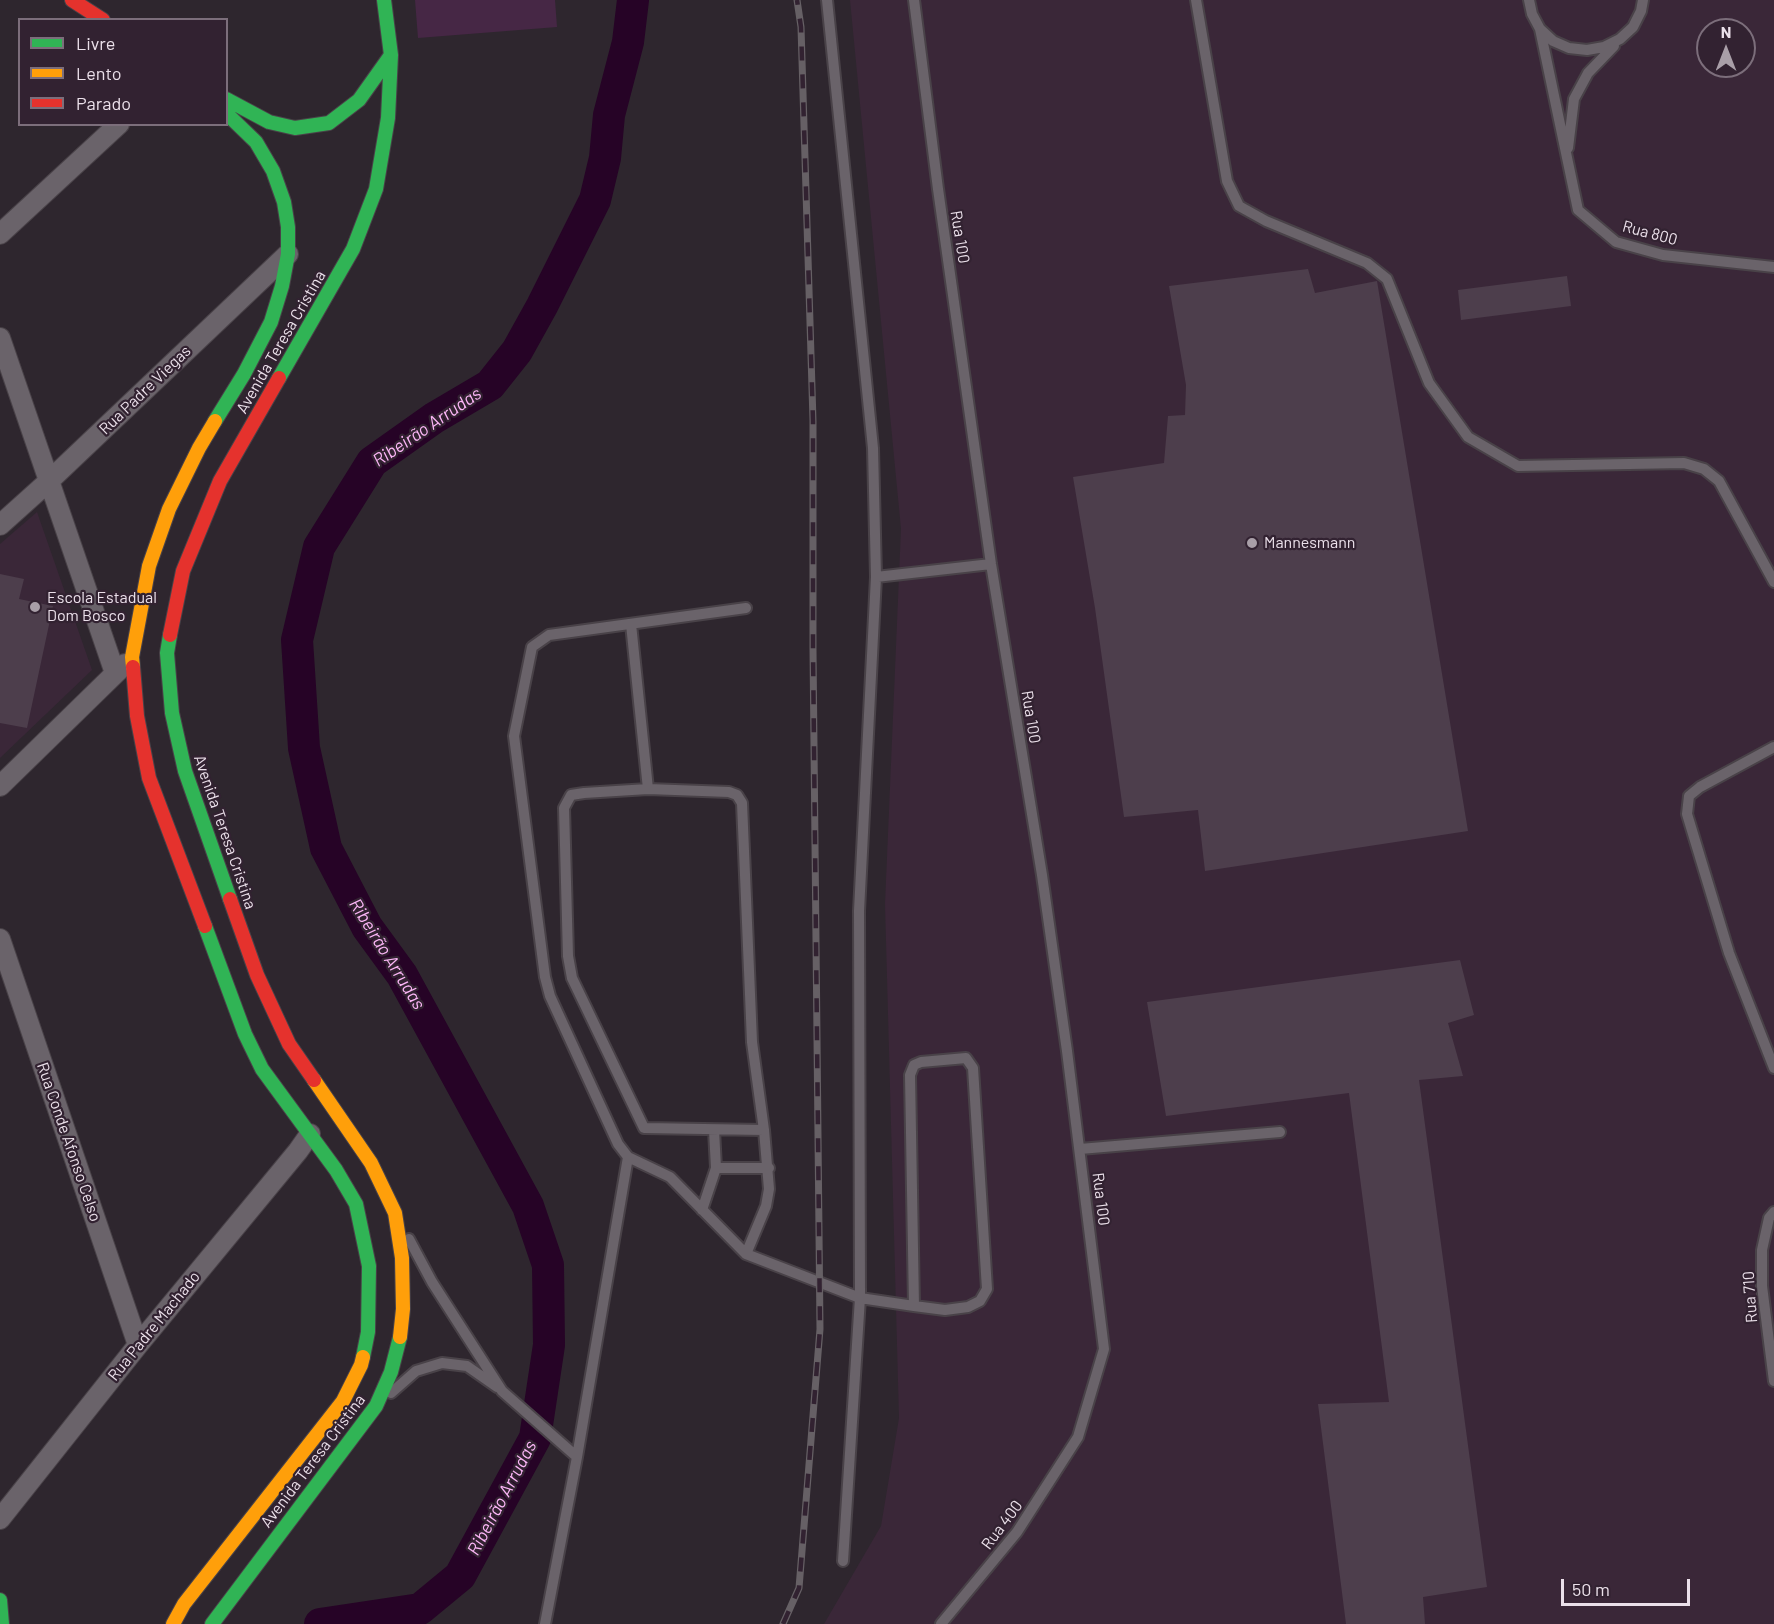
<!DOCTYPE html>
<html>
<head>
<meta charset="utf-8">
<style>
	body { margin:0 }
	#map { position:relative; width:1774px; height:1624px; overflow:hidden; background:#2e262e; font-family:Barlow,sans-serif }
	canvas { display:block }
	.legend { position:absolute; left:18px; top:18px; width:210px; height:108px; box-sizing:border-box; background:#322231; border:2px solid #7c6e7b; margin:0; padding:8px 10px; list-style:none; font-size:18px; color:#ebe0ea }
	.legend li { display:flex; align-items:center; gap:12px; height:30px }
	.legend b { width:30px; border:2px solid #7c6e7b }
	.north { position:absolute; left:1696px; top:18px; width:60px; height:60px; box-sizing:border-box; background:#322231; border:2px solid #7c6e7b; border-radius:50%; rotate:0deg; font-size:16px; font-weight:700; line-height:24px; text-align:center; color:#ebe0ea }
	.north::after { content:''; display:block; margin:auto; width:21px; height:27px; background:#a99fa8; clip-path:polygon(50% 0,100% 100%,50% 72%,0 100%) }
	.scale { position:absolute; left:1561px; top:1579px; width:129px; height:27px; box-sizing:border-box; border:3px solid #ebe0ea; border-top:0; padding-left:8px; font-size:18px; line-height:21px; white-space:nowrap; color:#ebe0ea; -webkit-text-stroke:4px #322231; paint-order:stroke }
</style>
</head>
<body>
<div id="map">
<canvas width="1774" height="1624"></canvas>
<ul class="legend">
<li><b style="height:8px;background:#30b455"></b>Livre</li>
<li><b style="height:8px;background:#ff9f0a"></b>Lento</li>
<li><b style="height:8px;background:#e5322d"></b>Parado</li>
</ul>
<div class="north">N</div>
<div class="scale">50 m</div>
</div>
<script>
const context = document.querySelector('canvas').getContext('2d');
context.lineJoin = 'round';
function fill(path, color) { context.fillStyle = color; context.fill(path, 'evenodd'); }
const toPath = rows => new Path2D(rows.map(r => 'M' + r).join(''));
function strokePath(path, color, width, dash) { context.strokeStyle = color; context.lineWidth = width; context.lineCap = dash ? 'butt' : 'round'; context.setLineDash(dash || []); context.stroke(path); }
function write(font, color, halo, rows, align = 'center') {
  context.font = font + ' Barlow,sans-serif'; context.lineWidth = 4.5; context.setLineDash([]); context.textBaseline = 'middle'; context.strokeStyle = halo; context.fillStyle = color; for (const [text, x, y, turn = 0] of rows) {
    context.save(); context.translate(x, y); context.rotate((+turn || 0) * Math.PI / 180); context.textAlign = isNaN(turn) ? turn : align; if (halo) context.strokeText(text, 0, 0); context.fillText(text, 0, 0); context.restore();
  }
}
fill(toPath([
	[850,0,1774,0,1774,1624,824,1624,881,1526,899,1418,885,904,901,529],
	[1708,30,1744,30,1744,66,1708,66],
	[37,512,92,670,0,758,0,544]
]), '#3a2738');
fill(toPath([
	[415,0,555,0,557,27,418,38]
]), '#462745');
strokePath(toPath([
	[320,1624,420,1609,460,1576,535,1438,549,1345,548,1265,528,1206,402,975,367,927,326,848,304,748,297,640,319,547,372,462,434,418,490,385,517,351,542,306,595,200,605,158,609,115,628,42,633,0]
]), '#260326', 32);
fill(toPath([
	[1308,269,1315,293,1377,281,1468,831,1205,871,1198,810,1124,817,1095,608,1073,477,1164,463,1168,416,1185,415,1186,385,1169,286],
	[1567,276,1571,306,1461,320,1458,290],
	[0,574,24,579,19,599,53,606,27,728,0,723],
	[1460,960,1474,1015,1448,1023,1463,1076,1419,1080,1487,1587,1423,1597,1425,1624,1346,1624,1318,1404,1389,1402,1349,1093,1166,1116,1147,1002]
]), '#4d3e4c');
const lane = toPath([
	[827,0,873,448,876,577,859,911,860,1298,843,1561],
	[914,0,938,189,991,564,1042,875,1067,1051,1104,1349,1078,1437,1017,1532,941,1624],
	[1196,0,1227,181,1239,206,1266,221,1367,263,1387,279,1429,383,1468,437,1518,466,1684,463,1704,469,1719,481,1774,582],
	[1529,0,1532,14,1540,29,1553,41,1569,48,1587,50,1604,47,1620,39,1633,27,1641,11,1643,0],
	[1540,29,1578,210,1616,242,1663,255,1774,267],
	[1568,148,1574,99,1588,73,1614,46],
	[876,577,991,564],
	[746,608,549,635,532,647,514,736,545,977,550,996,618,1144,628,1157,670,1177,746,1254,860,1298,914,1306,945,1310,968,1307,980,1301,987,1289,973,1068,966,1058,921,1062,914,1065,910,1075,914,1306],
	[631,624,648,789],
	[1774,747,1700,787,1689,796,1687,814,1729,953,1774,1068],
	[648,789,729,792,737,795,742,803,752,1042,764,1130,644,1128,572,978,568,956,564,808,571,795,584,793,648,789],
	[1080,1149,1280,1132],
	[716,1168,769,1168],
	[702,1210,716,1168,714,1130],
	[1774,1212,1769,1218,1762,1250,1762,1286,1774,1381],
	[409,1239,432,1282,502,1391,577,1457],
	[746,1254,766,1206,769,1189,764,1130],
	[391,1393,416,1371,442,1363,467,1366,497,1387],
	[545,1624,577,1457,628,1157]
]);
const street = toPath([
	[0,234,119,124],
	[0,338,115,673],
	[0,525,49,481,288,254],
	[0,786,125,664],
	[0,939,138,1345],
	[0,1519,138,1345,298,1151,310,1134]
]);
const fast = toPath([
	[226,99,269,122,295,128,329,123,359,100,391,55],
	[279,378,353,249,376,189,388,118,391,55,384,0],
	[215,421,244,374,271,322,282,286,288,254,288,227,284,202,273,171,256,142,226,113],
	[170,635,167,653,172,713,185,771,230,899],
	[205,926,245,1034,262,1069,336,1170,356,1204,369,1266,368,1332,363,1357],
	[0,1600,2,1624],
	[212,1624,376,1406,391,1372,400,1337]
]);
const slow = toPath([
	[133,667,132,657,149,566,169,509,199,448,215,421],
	[314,1080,371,1163,395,1213,402,1258,403,1309,400,1337],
	[173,1624,184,1604,343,1401,361,1365,363,1357]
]);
const jam = toPath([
	[72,0,103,20],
	[170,635,183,571,220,481,279,378],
	[133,667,137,716,149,778,205,926],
	[230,899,257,975,289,1044,314,1080]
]);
strokePath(lane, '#494248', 14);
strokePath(street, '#494248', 22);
strokePath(fast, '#494248', 16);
strokePath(slow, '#494248', 16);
strokePath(jam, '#494248', 16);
strokePath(lane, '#6a636a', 10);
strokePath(street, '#6a636a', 20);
strokePath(fast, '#30b455', 14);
strokePath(slow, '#ff9f0a', 14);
strokePath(jam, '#e5322d', 14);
const rail = toPath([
	[783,1624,799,1588,820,1329,813,649,813,421,801,27,797,0]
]);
strokePath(rail, '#666065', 7);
strokePath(rail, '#322231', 4.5, [14]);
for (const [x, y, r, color] of [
	[1252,543,6,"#a99fa8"],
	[35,607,6,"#a99fa8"]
]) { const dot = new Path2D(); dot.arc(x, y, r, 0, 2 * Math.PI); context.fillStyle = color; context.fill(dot); strokePath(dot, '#322231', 2); }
write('16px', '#ebe0ea', '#322231', [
	["Rua 800",1650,233,15],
	["Rua 100",960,237,81],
	["Avenida Teresa Cristina",281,342,-60],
	["Rua Padre Viegas",145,390,-44],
	["Rua 100",1031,717,81],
	["Avenida Teresa Cristina",225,832,71],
	["Rua Conde Afonso Celso",69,1142,71],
	["Rua 100",1101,1199,83],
	["Rua 710",1750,1297,-94],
	["Rua Padre Machado",154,1326,-51],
	["Avenida Teresa Cristina",313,1461,-53],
	["Rua 400",1002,1525,-53]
]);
write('16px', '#ebe0ea', '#322231', [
	["Mannesmann",1264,543],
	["Escola Estadual",47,598],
	["Dom Bosco",47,616]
], 'left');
write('italic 18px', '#fcb6f7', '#322231', [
	["Ribeirão Arrudas",427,427,-34],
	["Ribeirão Arrudas",387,954,58],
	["Ribeirão Arrudas",502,1498,-62]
]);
</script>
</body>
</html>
